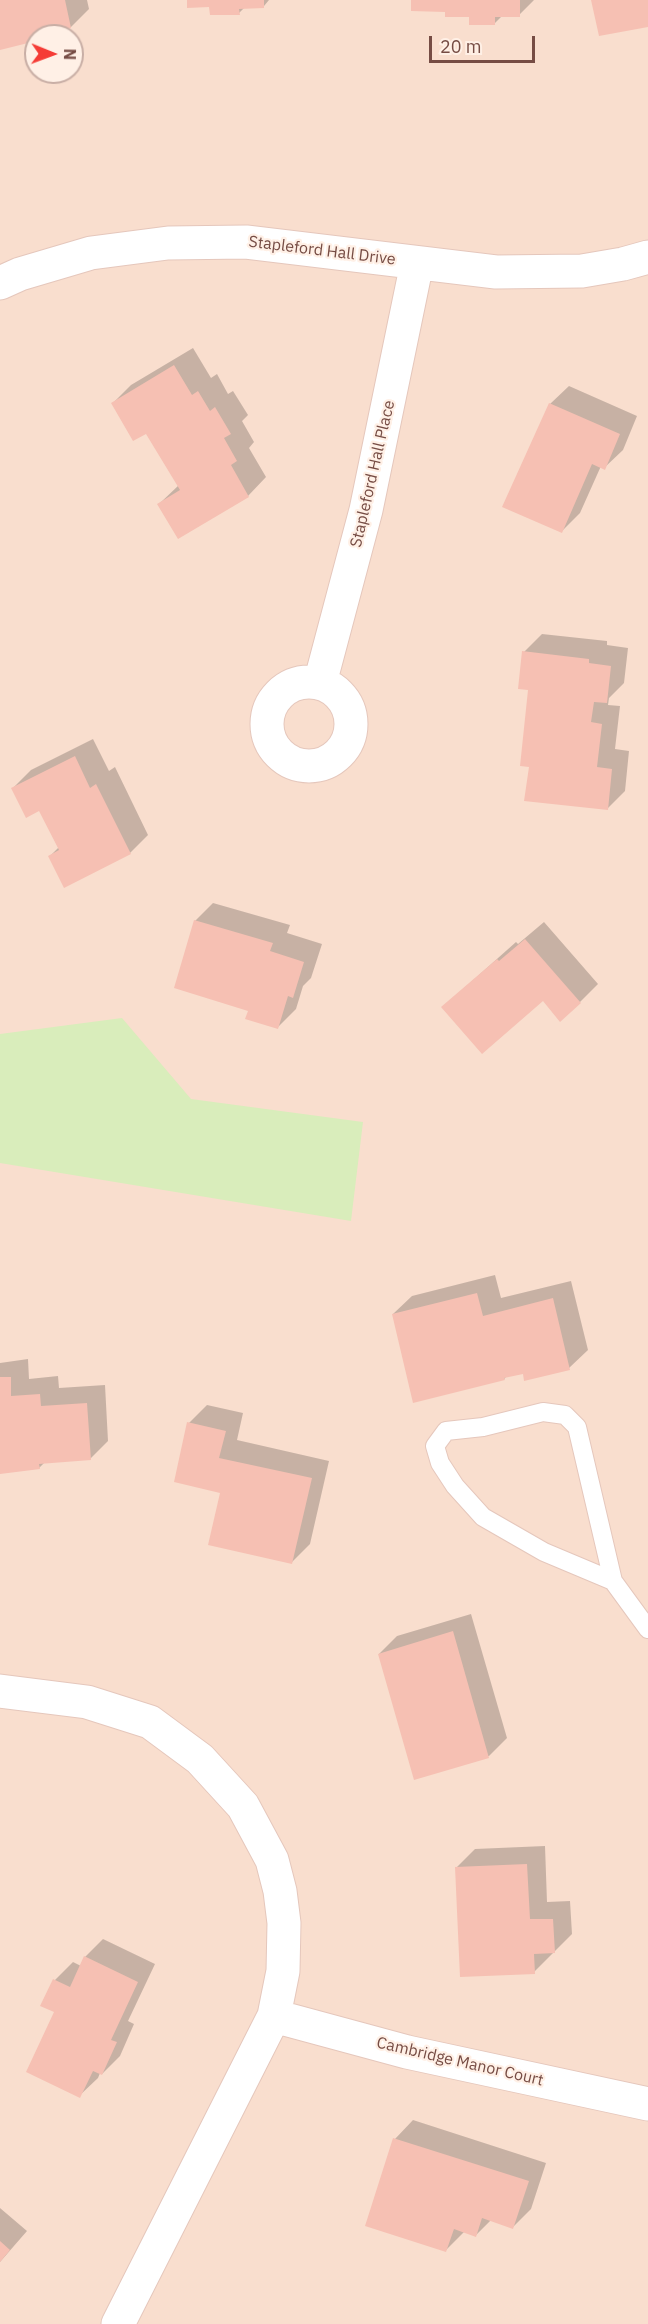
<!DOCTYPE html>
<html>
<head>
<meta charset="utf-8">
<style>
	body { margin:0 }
	#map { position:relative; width:648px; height:2324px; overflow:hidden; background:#feebde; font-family:"IBM Plex Sans",sans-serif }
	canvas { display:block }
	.north { position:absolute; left:24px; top:24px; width:60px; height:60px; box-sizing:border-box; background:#fff0e6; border:2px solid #c8aea5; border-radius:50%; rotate:91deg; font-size:16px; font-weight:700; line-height:24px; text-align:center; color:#764c44 }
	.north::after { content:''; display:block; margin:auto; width:21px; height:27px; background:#f53c36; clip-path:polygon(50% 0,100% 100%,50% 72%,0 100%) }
	.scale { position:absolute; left:429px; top:36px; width:106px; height:27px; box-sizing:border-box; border:3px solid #764c44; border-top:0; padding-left:8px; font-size:18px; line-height:21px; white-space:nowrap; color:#764c44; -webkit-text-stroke:4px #fff0e6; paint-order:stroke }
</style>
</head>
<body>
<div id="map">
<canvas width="648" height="2324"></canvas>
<div class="north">N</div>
<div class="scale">20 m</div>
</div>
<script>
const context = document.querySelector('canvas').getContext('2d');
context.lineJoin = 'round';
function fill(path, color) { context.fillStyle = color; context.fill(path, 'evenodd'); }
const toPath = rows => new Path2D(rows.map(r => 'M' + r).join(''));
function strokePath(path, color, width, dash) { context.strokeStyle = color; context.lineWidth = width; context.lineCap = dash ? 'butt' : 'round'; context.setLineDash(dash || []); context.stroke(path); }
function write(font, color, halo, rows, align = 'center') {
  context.font = font + ' "IBM Plex Sans",sans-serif'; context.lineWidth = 4.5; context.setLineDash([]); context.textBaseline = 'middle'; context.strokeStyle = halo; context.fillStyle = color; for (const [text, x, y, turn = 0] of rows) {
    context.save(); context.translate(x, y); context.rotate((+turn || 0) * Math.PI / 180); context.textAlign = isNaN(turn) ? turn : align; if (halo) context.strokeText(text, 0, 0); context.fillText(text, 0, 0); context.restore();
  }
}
fill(toPath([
	[0,0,648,0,648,2324,0,2324],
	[36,36,72,36,72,72,36,72]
]), '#f9dece');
fill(toPath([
	[122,1018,191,1099,363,1122,351,1221,0,1163,0,1034]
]), '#d9edbb');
fill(toPath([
	[0,0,87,0,89,9,71,27,44,33,41,36,36,36,36,39,0,48],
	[188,0,287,0,269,0,264,6,245,7,239,13],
	[413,0,534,0,519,15,503,15,495,23],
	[193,348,211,378,217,374,228,394,233,391,248,415,242,421,254,442,249,448,266,477,248,496,178,537,159,504,179,485,147,431,113,403,131,385],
	[569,386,637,416,623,450,604,468,601,466,580,513,562,531,504,506,550,404],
	[542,634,607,641,607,645,628,648,624,683,609,698,608,705,620,706,615,749,629,751,625,791,607,809,530,766,530,689,524,652],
	[93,739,109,771,115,767,148,835,130,853,50,856,59,847,40,809,13,788,31,770],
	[213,903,290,925,287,933,322,944,311,978,303,986,296,1009,278,1027,250,1010,195,921],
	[544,922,598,984,580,1002,543,999,443,1007,516,942,518,944],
	[495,1275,501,1298,571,1281,588,1350,569,1368,524,1372,507,1376,504,1379,393,1314,412,1296],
	[28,1359,29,1379,58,1376,59,1388,105,1385,108,1441,90,1459,45,1462,39,1468,0,1473,0,1363],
	[207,1405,243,1413,237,1440,329,1461,310,1544,292,1562,222,1492,189,1423],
	[471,1614,507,1738,489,1756,415,1778,379,1654,397,1636],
	[545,1846,547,1902,570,1901,572,1934,534,1972,456,1868,475,1849],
	[103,1939,155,1964,128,2021,134,2024,120,2056,102,2074,100,2073,98,2078,79,2096,56,2012,55,1980,73,1962,81,1966,85,1957],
	[413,2120,546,2163,531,2209,513,2227,491,2220,476,2235,465,2231,446,2250,395,2139],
	[0,2208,27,2231,0,2262]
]), '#0003');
fill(toPath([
	[0,0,65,0,71,28,36,36,36,41,0,50],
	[187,0,264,0,264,8,239,9,240,15,210,15,209,7,187,8],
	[411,0,520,0,520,17,495,17,495,25,469,25,469,17,445,17,445,12,411,11],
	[591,0,648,0,648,27,599,36],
	[174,365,192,395,198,391,210,411,215,407,231,434,224,438,237,461,231,465,249,497,178,539,157,504,180,490,146,434,133,441,111,403],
	[549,403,620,434,605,470,592,464,562,533,502,507],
	[522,651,589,659,589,663,611,666,607,703,594,702,591,722,602,724,597,767,612,769,608,810,524,801,529,767,520,766,528,690,518,689],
	[75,756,90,788,96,784,131,854,64,888,48,856,59,850,39,811,26,818,11,788],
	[194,920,273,943,270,951,304,962,293,998,288,996,278,1029,245,1019,248,1011,174,988],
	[525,939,581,1003,560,1022,543,1001,482,1054,441,1007,497,959,499,961],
	[477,1293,483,1316,553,1298,570,1370,524,1381,523,1374,504,1378,505,1380,413,1403,392,1314],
	[0,1377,11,1377,11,1396,40,1394,41,1406,87,1403,91,1460,39,1464,40,1469,0,1474],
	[187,1422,226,1431,219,1458,312,1478,292,1564,208,1545,220,1493,174,1482],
	[453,1631,489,1758,414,1780,378,1654],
	[527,1864,530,1919,553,1919,555,1953,534,1954,535,1974,460,1977,455,1867],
	[84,1956,138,1982,111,2040,117,2042,102,2075,93,2071,80,2098,26,2072,54,2012,40,2006,53,1979,70,1987],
	[393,2138,529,2181,513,2229,482,2218,476,2237,454,2229,446,2252,365,2226],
	[0,2241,10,2250,0,2262]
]), '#f6c0b3');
const lane = toPath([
	[613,1581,544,1552,483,1517,455,1486,440,1463,435,1446,446,1431,483,1427,543,1412,565,1415,577,1427,613,1581,648,1629]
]);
const street = toPath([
	[0,283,20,274,91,253,168,243,246,242,496,272,582,271,623,264,648,257],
	'267 724a42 42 0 1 1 84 0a42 42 0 1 1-84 0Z',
	[320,683,366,510,417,263],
	[0,1691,87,1702,150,1722,200,1759,243,1806,272,1860,280,1891,284,1923,283,1971,274,2016,118,2324],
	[274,2016,407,2052,648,2104]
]);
strokePath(lane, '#e5c7bc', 20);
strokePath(street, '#e5c7bc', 35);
strokePath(lane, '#fff', 18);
strokePath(street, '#fff', 33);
write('16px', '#764c44', '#fff0e6', [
	["Stapleford Hall Drive",322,251,7],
	["Stapleford Hall Place",373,474,-77],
	["Cambridge Manor Court",460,2062,13]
]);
</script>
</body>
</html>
